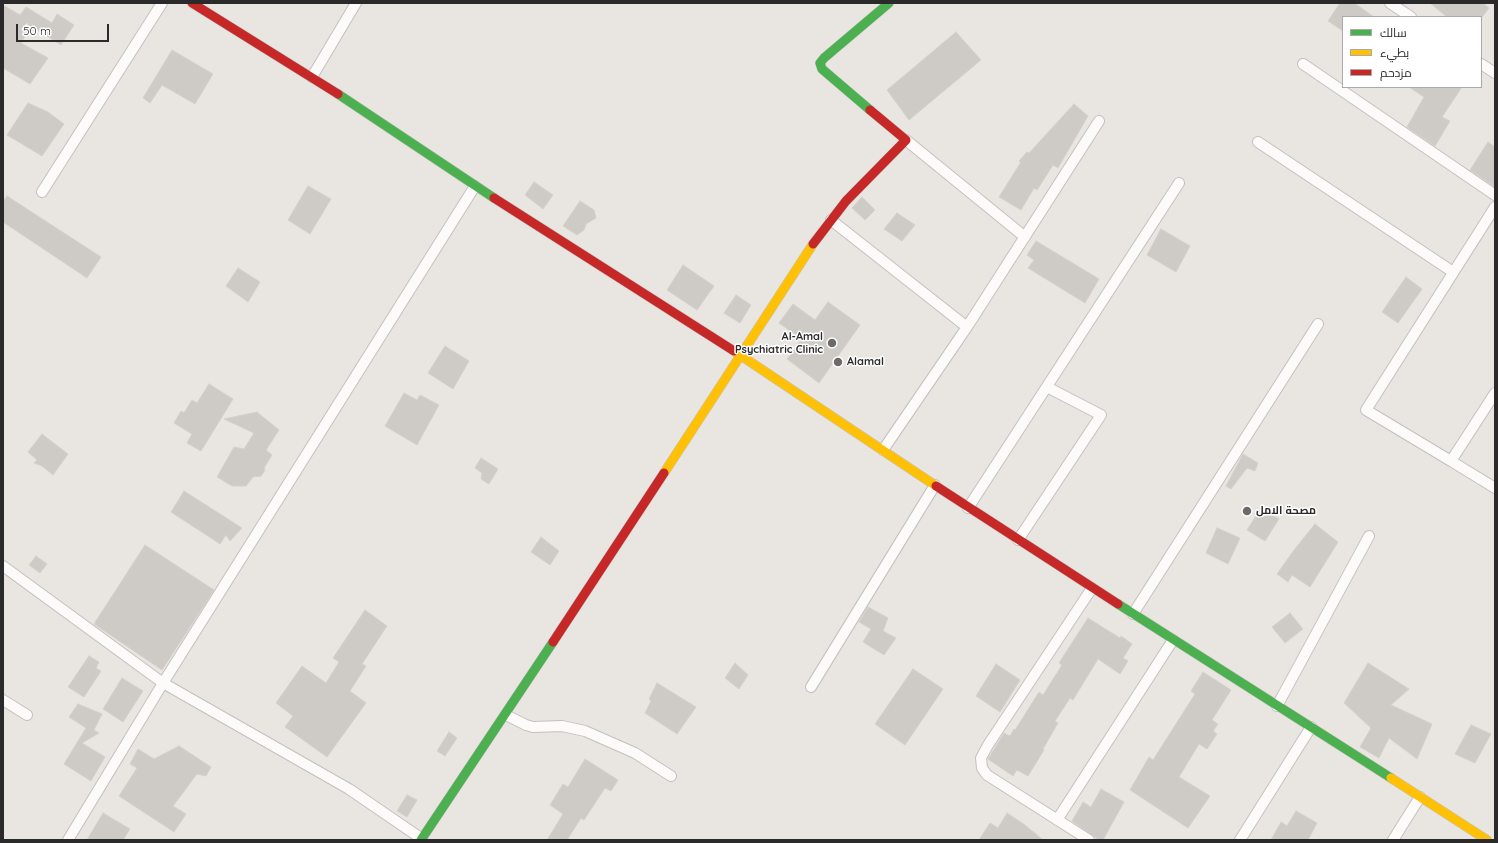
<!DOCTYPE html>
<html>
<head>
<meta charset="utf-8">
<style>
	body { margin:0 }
	#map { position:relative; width:1498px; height:843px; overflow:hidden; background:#e9e5e0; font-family:Quicksand,Cairo,sans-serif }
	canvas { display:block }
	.frame { position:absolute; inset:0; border:4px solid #2a2a2a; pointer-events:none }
	.legend { position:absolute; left:1342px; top:16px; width:140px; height:72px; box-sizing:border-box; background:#fff; border:1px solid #aaa; margin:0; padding:5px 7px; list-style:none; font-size:12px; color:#2a2a2a }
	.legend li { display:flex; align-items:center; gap:8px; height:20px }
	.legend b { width:20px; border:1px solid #aaa }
	.scale { position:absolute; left:16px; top:24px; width:93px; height:18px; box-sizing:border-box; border:2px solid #2a2a2a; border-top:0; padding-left:5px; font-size:12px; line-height:14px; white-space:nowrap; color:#2a2a2a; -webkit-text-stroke:3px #fff; paint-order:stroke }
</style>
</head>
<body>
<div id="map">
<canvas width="1498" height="843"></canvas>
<div class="frame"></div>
<ul class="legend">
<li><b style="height:5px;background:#4caf50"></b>سالك</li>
<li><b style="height:5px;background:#ffc107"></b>بطيء</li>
<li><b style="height:5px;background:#c62828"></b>مزدحم</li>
</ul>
<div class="scale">50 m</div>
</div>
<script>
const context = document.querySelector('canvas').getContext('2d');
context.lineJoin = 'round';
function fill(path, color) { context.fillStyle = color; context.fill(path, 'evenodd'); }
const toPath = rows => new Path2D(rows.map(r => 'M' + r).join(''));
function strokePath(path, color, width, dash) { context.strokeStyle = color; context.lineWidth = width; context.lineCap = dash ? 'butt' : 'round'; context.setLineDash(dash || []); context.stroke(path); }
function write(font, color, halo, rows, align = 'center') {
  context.font = font + ' Quicksand,Cairo,sans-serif'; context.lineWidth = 3; context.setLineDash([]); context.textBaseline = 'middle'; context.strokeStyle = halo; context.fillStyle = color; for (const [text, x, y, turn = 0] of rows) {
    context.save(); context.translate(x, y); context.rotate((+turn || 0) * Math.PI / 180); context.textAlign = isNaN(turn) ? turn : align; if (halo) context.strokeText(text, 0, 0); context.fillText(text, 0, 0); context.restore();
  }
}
const building = toPath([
	[1340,3,1354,3,1374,17,1343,17,1343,31,1328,21,1340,3],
	[1430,3,1483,3,1489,8,1482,17,1447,17,1430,3],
	[3,5,20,15,26,7,52,23,57,14,74,25,61,45,31,26,21,43,48,58,30,84,3,68,3,5],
	[956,32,981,60,909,120,887,90,956,32],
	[172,50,213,74,195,104,162,85,150,103,143,98,172,50],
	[1409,87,1462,87,1442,117,1450,121,1435,146,1407,127,1424,97,1409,87],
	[28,103,48,112,64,124,42,156,7,135,28,103],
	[1074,104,1088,116,1058,168,1053,165,1037,190,1034,188,1021,210,999,197,1021,162,1019,161,1027,152,1029,153,1074,104],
	[1488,142,1495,147,1495,187,1470,170,1488,142],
	[534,182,553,195,543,209,525,195,534,182],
	[308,186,331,199,310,234,288,220,308,186],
	[7,196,101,257,87,278,3,222,3,202,7,196],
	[862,197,875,210,865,220,852,208,862,197],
	[580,201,594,210,596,218,586,224,584,230,577,235,563,226,580,201],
	[897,213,915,225,902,241,884,229,897,213],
	[1161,229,1190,246,1176,272,1147,255,1161,229],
	[1036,241,1099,279,1085,303,1028,268,1034,260,1027,255,1036,241],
	[683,265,714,286,697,310,667,290,683,265],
	[238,268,260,282,248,302,226,286,238,268],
	[1406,277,1422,289,1398,323,1382,312,1406,277],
	[736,295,751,305,740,323,724,313,736,295],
	[828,302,860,325,819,383,787,359,802,339,779,323,793,304,815,320,828,302],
	[445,346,469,361,453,389,428,373,445,346],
	[209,384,233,399,201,451,187,443,192,434,174,423,181,411,184,413,192,400,197,403,209,384],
	[404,393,417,400,420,395,439,405,417,445,385,426,404,393],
	[257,412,279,430,266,450,272,455,264,468,265,470,261,476,253,477,246,486,232,486,217,477,234,447,244,449,254,433,224,419,257,412],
	[42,434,68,454,53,475,42,466,34,463,37,460,28,452,42,434],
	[1243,454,1258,463,1255,471,1247,468,1231,489,1226,486,1243,454],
	[481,458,498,469,489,484,481,479,482,473,475,468,481,458],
	[184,491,242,528,230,541,226,535,220,544,171,512,184,491],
	[1261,508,1279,519,1265,541,1247,530,1261,508],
	[1315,524,1338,542,1310,587,1292,575,1288,582,1277,574,1294,550,1315,524],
	[1217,528,1240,538,1228,564,1206,553,1217,528],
	[541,537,559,551,550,565,531,552,541,537],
	[145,545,214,590,162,670,94,624,145,545],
	[36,556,47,564,40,573,29,565,36,556],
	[868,607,888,618,883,631,896,638,884,655,863,642,871,629,859,622,868,607],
	[365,610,387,626,362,664,366,666,350,691,366,703,327,757,285,727,293,716,276,703,302,666,326,683,339,662,333,658,365,610],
	[1290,613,1303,629,1285,643,1272,627,1290,613],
	[1088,618,1120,638,1121,636,1132,644,1123,658,1128,661,1120,674,1098,659,1073,700,1070,698,1055,721,1058,723,1043,749,1044,750,1028,776,1017,770,1013,776,988,759,1004,733,1010,736,1014,729,1015,730,1039,692,1043,695,1062,665,1059,663,1088,618],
	[89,656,99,662,96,668,101,671,84,697,68,687,89,656],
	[735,663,748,675,739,689,725,678,735,663],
	[1368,663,1409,689,1391,705,1432,724,1417,759,1389,738,1379,758,1360,747,1371,728,1344,703,1368,663],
	[996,664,1020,680,1000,712,976,696,996,664],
	[913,669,943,689,905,745,875,724,913,669],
	[1203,672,1231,690,1212,720,1218,724,1213,731,1217,734,1207,749,1199,744,1179,777,1210,796,1188,828,1130,790,1149,757,1153,760,1195,694,1191,691,1203,672],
	[122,678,143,691,123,722,103,709,122,678],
	[657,683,696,707,677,734,645,713,651,701,649,699,657,683],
	[78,704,102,714,94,730,99,733,82,743,105,757,91,781,64,764,86,728,69,717,78,704],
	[1471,725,1491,734,1475,763,1455,754,1471,725],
	[449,732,457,738,445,756,437,751,449,732],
	[179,746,211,767,206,776,197,774,173,806,186,814,174,832,119,796,137,768,130,764,138,749,154,759,179,746],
	[585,759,618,780,611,791,605,788,584,820,581,818,567,840,547,840,563,814,550,805,563,784,568,787,585,759],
	[1101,789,1124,802,1103,840,1099,840,1072,821,1083,802,1091,807,1101,789],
	[407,795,417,800,407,817,397,811,407,795],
	[1296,811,1317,823,1308,840,1271,840,1281,822,1287,826,1296,811],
	[103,813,130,829,123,840,87,840,103,813],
	[1007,813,1025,825,1043,840,979,840,990,823,998,828,1007,813]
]);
fill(building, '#cecbc7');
strokePath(building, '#d4d1cc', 1);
const street = toPath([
	[1390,3,1411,17],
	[1303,64,1495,195],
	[1481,64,1495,73],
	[312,77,356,3],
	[906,140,1025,237],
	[1258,142,1453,272],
	[42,192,162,3],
	[831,220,967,327],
	[1495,393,1451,461,1495,488],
	[883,450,967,327,1099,121],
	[1451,461,1366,410,1495,207],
	[968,508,1179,183],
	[1018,540,1101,415,1047,387],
	[3,566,163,683,349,789,422,839],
	[1133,614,1318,324],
	[811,687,935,485],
	[3,700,27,715],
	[1277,706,1369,536],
	[506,715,526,725,533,727,562,726,585,731,635,753,671,776],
	[1057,820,1173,640],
	[68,840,163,683,475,186],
	[1089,840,987,775,982,768,981,758,988,745,1092,588],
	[1240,840,1311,727],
	[1393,840,1420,797]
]);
const fast = toPath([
	[338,94,494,198],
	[870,110,822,69,820,63,824,58,889,3],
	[1118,604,1391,778],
	[421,840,553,642]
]);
const slow = toPath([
	[734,351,936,486],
	[664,473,813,244],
	[1391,778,1487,840]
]);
const jam = toPath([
	[192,3,338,94],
	[494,198,734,351],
	[813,244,846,201,906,140,870,110],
	[936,486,1118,604],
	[553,642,664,473]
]);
strokePath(street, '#c2c1c2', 12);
strokePath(fast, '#c2c1c2', 10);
strokePath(slow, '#c2c1c2', 10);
strokePath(jam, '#c2c1c2', 10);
strokePath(street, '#fcfbfa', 10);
strokePath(fast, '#4caf50', 9);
strokePath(slow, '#ffc107', 9);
strokePath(jam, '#c62828', 9);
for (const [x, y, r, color] of [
	[832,343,5,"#6d6b6a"],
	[838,362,5,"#6d6b6a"],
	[1247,511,5,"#6d6b6a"]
]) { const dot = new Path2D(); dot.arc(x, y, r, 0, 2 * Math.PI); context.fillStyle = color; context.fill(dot); strokePath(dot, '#fff', 1.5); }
write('bold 11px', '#2a2a2a', '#fff', [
	["Al-Amal",823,337,"right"],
	["Psychiatric Clinic",823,350,"right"],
	["Alamal",847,362],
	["مصحة الامل",1256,511]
], 'left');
</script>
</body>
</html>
